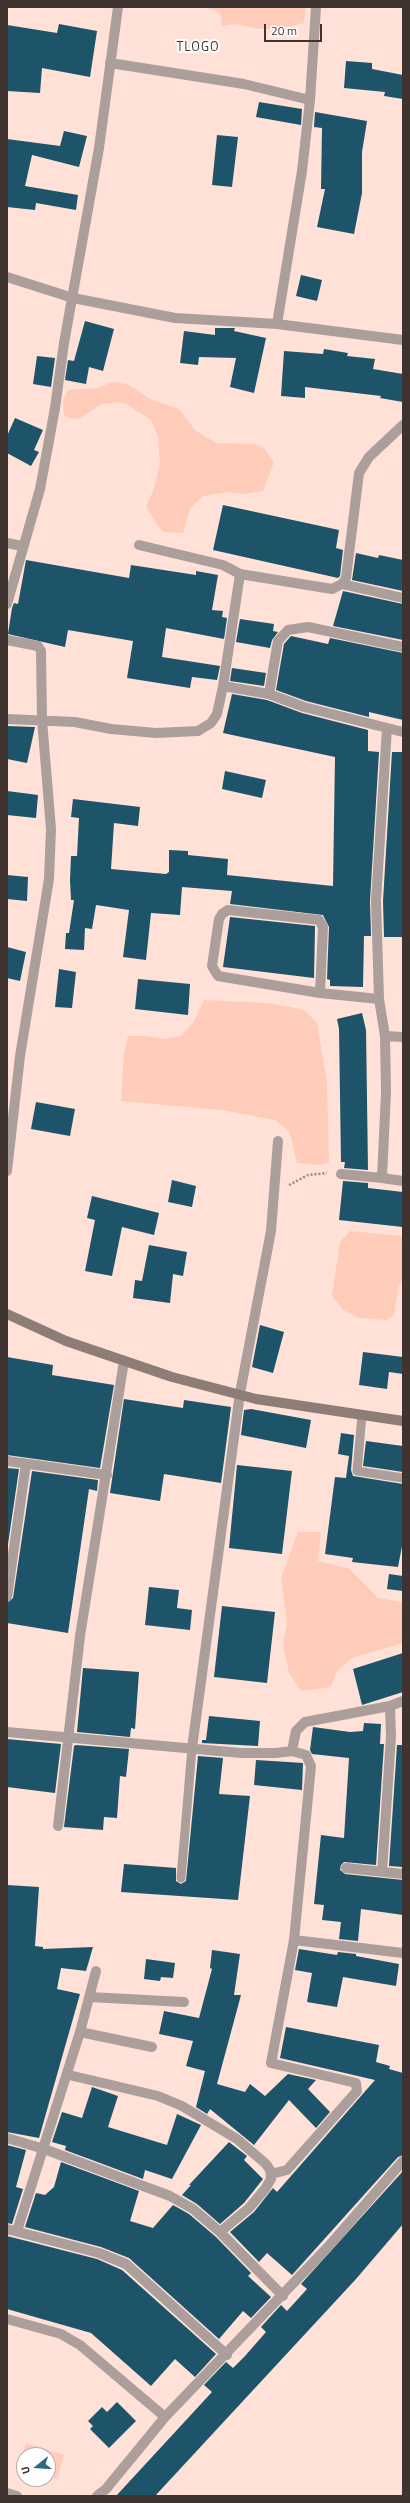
<!DOCTYPE html>
<html>
<head>
<meta charset="utf-8">
<style>
	body { margin:0 }
	#map { position:relative; width:410px; height:2503px; overflow:hidden; background:#ffe1d7; font-family:"Titillium Web",sans-serif }
	canvas { display:block }
	.frame { position:absolute; inset:0; border:8px solid #3e332f; pointer-events:none }
	.north { position:absolute; left:16px; top:2447px; width:40px; height:40px; box-sizing:border-box; background:#fff; border:1px solid #b2adac; border-radius:50%; rotate:253deg; font-size:11px; font-weight:700; line-height:16px; text-align:center; color:#3e332f }
	.north::after { content:''; display:block; margin:auto; width:14px; height:18px; background:#2e6b82; clip-path:polygon(50% 0,100% 100%,50% 72%,0 100%) }
	.scale { position:absolute; left:264px; top:24px; width:58px; height:18px; box-sizing:border-box; border:2px solid #3e332f; border-top:0; padding-left:5px; font-size:12px; line-height:14px; white-space:nowrap; color:#3e332f; -webkit-text-stroke:3px #fff; paint-order:stroke }
</style>
</head>
<body>
<div id="map">
<canvas width="410" height="2503"></canvas>
<div class="frame"></div>
<div class="north">U</div>
<div class="scale">20 m</div>
</div>
<script>
const context = document.querySelector('canvas').getContext('2d');
context.lineJoin = 'round';
function fill(path, color) { context.fillStyle = color; context.fill(path, 'evenodd'); }
const toPath = rows => new Path2D(rows.map(r => 'M' + r).join(''));
function strokePath(path, color, width, dash) { context.strokeStyle = color; context.lineWidth = width; context.lineCap = dash ? 'butt' : 'round'; context.setLineDash(dash || []); context.stroke(path); }
function write(font, color, halo, rows, align = 'center') {
  context.font = font + ' "Titillium Web",sans-serif'; context.lineWidth = 4; context.setLineDash([]); context.textBaseline = 'middle'; context.strokeStyle = halo; context.fillStyle = color; for (const [text, x, y, turn = 0] of rows) {
    context.save(); context.translate(x, y); context.rotate((+turn || 0) * Math.PI / 180); context.textAlign = isNaN(turn) ? turn : align; if (halo) context.strokeText(text, 0, 0); context.fillText(text, 0, 0); context.restore();
  }
}
fill(toPath([
	[206,7,306,7,304,23,277,29,260,29,235,24,222,26,220,13],
	[112,382,127,384,152,400,179,409,195,430,216,443,255,444,264,448,274,462,263,491,244,494,228,492,203,496,190,508,183,533,164,532,158,526,146,506,154,489,160,463,158,436,151,420,128,405,120,402,102,404,80,418,72,419,64,415,63,401,68,390,98,388],
	[204,1000,267,1003,296,1008,304,1010,317,1023,327,1083,329,1162,321,1165,297,1163,289,1131,275,1120,222,1110,121,1101,124,1053,128,1036,146,1036,164,1039,181,1036,193,1023],
	[350,1231,403,1236,403,1279,398,1288,394,1315,386,1320,359,1318,343,1310,332,1296,340,1242],
	[298,1532,321,1532,318,1561,348,1568,378,1598,403,1602,403,1643,352,1658,336,1672,331,1687,301,1691,289,1673,283,1644,287,1623,281,1578],
	[26,2443,64,2455,57,2479,48,2476,48,2455,24,2455,24,2468,19,2467]
]), '#feccb9');
fill(toPath([
	[59,24,97,31,90,77,42,68,40,93,7,91,7,25,57,33],
	[346,61,372,63,372,69,403,75,403,99,384,96,385,92,344,88],
	[259,102,302,109,301,125,256,117],
	[315,112,367,121,362,152,362,193,354,234,317,227,325,189,321,189,322,128,314,127],
	[64,131,87,136,79,167,32,155,25,186,78,195,76,210,36,203,35,210,7,207,7,139,60,146],
	[217,135,238,137,232,187,212,185],
	[301,275,322,280,317,301,296,296],
	[85,321,114,329,103,371,89,367,86,384,65,380,68,360,74,361],
	[215,328,235,328,234,331,266,338,254,393,230,387,236,358,199,357,198,365,180,363,184,331,215,335],
	[324,349,348,353,347,356,375,359,373,369,403,374,403,402,380,398,381,396,305,387,305,398,281,396,284,351,323,354],
	[37,356,55,358,51,387,33,384],
	[15,418,43,430,34,450,39,452,31,466,7,453,7,436],
	[223,505,339,530,336,548,343,550,340,576,338,578,213,550],
	[356,553,378,558,379,555,403,560,403,591,352,580],
	[26,560,129,578,131,565,196,575,196,571,218,575,212,610,223,611,222,617,227,618,224,639,166,628,162,657,220,666,217,680,192,677,190,688,127,678,133,641,68,630,65,647,8,634,12,608,14,603,18,604],
	[343,591,403,604,403,640,333,626],
	[240,619,274,624,273,631,278,632,272,640,270,648,236,642],
	[291,636,328,644,330,638,403,653,403,720,369,712,369,717,306,701,276,690,284,644],
	[232,668,266,673,264,686,230,681],
	[232,694,267,700,302,713,368,730,368,751,379,752,370,901,371,936,364,936,363,987,330,986,330,980,327,979,329,927,323,915,230,904,232,891,182,887,180,915,151,913,146,960,123,957,129,910,96,905,92,929,85,928,84,950,65,949,66,933,69,933,74,900,71,900,70,880,71,856,77,856,79,818,71,817,73,799,140,807,138,826,114,823,111,869,166,874,169,872,169,850,188,851,188,855,228,859,227,875,333,886,335,757,223,733],
	[7,726,35,727,27,763,7,759],
	[392,752,403,752,403,937,384,937,383,901],
	[225,771,266,780,262,798,222,789],
	[7,791,38,795,36,818,7,815],
	[7,875,28,877,27,901,7,899],
	[230,917,315,926,314,978,223,967],
	[7,947,26,952,20,981,7,978],
	[59,969,76,972,72,1008,55,1007],
	[138,979,190,984,188,1015,135,1009],
	[362,1013,366,1030,368,1170,344,1168,345,1162,341,1162,339,1029,337,1019],
	[36,1102,75,1109,70,1136,31,1129],
	[172,1180,196,1186,192,1207,168,1202],
	[343,1181,368,1183,368,1188,403,1192,403,1227,339,1220],
	[92,1196,159,1213,154,1235,122,1227,112,1276,85,1271,95,1220,87,1218],
	[149,1245,187,1252,183,1276,173,1274,170,1303,133,1298,135,1280,142,1281],
	[260,1325,284,1332,273,1373,252,1367],
	[363,1352,403,1357,403,1374,389,1372,387,1389,359,1385],
	[7,1357,53,1365,52,1375,114,1385,100,1468,7,1455],
	[124,1399,183,1408,184,1400,231,1407,221,1483,164,1474,160,1501,110,1493],
	[251,1409,311,1420,306,1448,241,1435,244,1410],
	[341,1433,354,1435,351,1470,353,1476,403,1484,403,1541,398,1567,352,1562,353,1558,325,1554,335,1477,346,1478,349,1456,338,1454],
	[366,1441,403,1446,403,1472,363,1466],
	[237,1465,292,1471,282,1554,229,1548],
	[7,1468,19,1469,7,1551],
	[32,1471,98,1480,97,1491,89,1489,68,1633,7,1623,7,1603,13,1598],
	[389,1574,403,1576,403,1591,387,1589],
	[149,1587,179,1590,177,1608,192,1610,190,1630,145,1625],
	[222,1606,275,1612,267,1683,214,1677],
	[403,1653,403,1692,362,1705,353,1669],
	[83,1668,139,1672,135,1729,131,1728,130,1737,77,1732],
	[209,1716,260,1721,258,1746,202,1743,202,1740,206,1740],
	[364,1723,381,1724,380,1744,384,1744,376,1865,344,1862,341,1865,340,1870,345,1874,403,1880,403,1915,361,1909,358,1941,339,1939,341,1922,322,1920,324,1905,314,1904,321,1835,344,1838,349,1758,312,1754,310,1750,313,1727,350,1732,363,1731],
	[7,1739,61,1744,55,1793,7,1787],
	[76,1745,129,1749,126,1777,120,1776,117,1818,104,1817,103,1830,64,1827,74,1746],
	[397,1745,403,1745,403,1867,389,1866],
	[198,1756,223,1758,219,1794,250,1796,238,1900,121,1892,124,1864,176,1868,176,1881,181,1884,186,1881],
	[256,1760,303,1763,302,1790,254,1785],
	[7,1885,39,1887,35,1946,43,1947,43,1949,93,1947,86,1971,61,1968,57,1989,80,1994,39,2138,7,2132],
	[299,1949,337,1955,338,1952,356,1954,356,1956,399,1964,396,1986,343,1977,337,2007,307,2002,312,1973,295,1970],
	[212,1950,240,1954,234,1995,241,1995,217,2084,245,2092,250,2084,265,2096,288,2074,316,2080,308,2089,330,2112,316,2128,289,2100,254,2145,210,2109,207,2114,196,2107,205,2071,186,2066,193,2041,159,2034,164,2011,199,2018,212,1969,210,1968],
	[146,1959,175,1963,173,1978,161,1977,160,1981,144,1979],
	[286,2027,379,2045,376,2062,390,2066,389,2069,403,2073,403,2155,398,2157,292,2275,267,2253,259,2262,230,2232,254,2212,273,2188,277,2192,375,2080,280,2058],
	[92,2087,118,2096,108,2127,167,2145,177,2114,201,2125,172,2179,145,2170,143,2179,65,2150,66,2146,52,2142,62,2112,82,2118],
	[229,2142,247,2156,244,2160,263,2179,244,2203,220,2224,197,2204,182,2195,191,2185,189,2185],
	[7,2145,26,2150,16,2187,23,2189,12,2224,7,2223],
	[61,2162,139,2191,130,2221,153,2228,173,2205,189,2214,216,2237,251,2273,248,2276,271,2297,251,2318,243,2311,219,2339,129,2258,101,2247,25,2227,36,2193,45,2195,54,2187],
	[403,2171,403,2224,356,2279,155,2496,116,2496,212,2392,204,2385,226,2362,233,2368,245,2356,266,2332,261,2327,281,2305,287,2311,307,2289,301,2284],
	[7,2236,97,2259,122,2270,216,2354,195,2377,175,2359,151,2386,91,2333,7,2309],
	[117,2402,136,2421,109,2448,90,2429,93,2426,88,2421,102,2407,107,2412]
]), '#1d5469');
strokePath(toPath([
	[289,1185,308,1175,327,1173]
]), '#9d8882', 2.5, [2, 2]);
strokePath(toPath([
	[362,1415,357,1471,403,1478],
	[181,1878,192,1748]
]), '#ac9f9b', 9);
strokePath(toPath([
	[110,63,244,84,310,100],
	[7,277,73,298,175,318,277,324,403,340],
	[277,324,302,171,310,100,316,7],
	[7,543,22,546],
	[139,545,223,565,240,574],
	[342,584,403,598],
	[7,604,40,489,55,408,64,343,99,148,118,7],
	[7,640,38,646,41,651,42,720,51,829,49,879,20,1056,7,1171],
	[403,647,308,627,288,630,278,641,269,694,304,707,403,732],
	[223,686,269,694],
	[7,719,75,722,111,729,156,733,198,731,211,723,217,714,223,686,240,574,332,589,342,584,346,578,359,473,369,457,403,425],
	[387,728,376,901,379,999,385,1036,386,1092,382,1178,403,1181],
	[320,993,323,927,319,920,228,910,222,914,219,919,212,966,218,976,320,993,379,999],
	[385,1036,403,1037],
	[341,1174,382,1178],
	[7,1461,107,1475],
	[7,1597,26,1464],
	[7,1732,241,1753,276,1753,292,1751,296,1731,305,1722,390,1706],
	[192,1748,240,1393,271,1231,278,1141],
	[58,1826,80,1636,124,1361],
	[346,1868,403,1874],
	[382,1872,391,1736,390,1706,403,1701],
	[294,1940,403,1953],
	[89,1997,184,2002],
	[80,2032,96,1971],
	[69,2075,158,2096,182,2106,237,2139,266,2164,270,2170,271,2179,265,2189,249,2208,220,2232],
	[7,2138,44,2149,170,2196,193,2209,220,2232,283,2296],
	[271,2174,287,2170,357,2091,356,2083,271,2063,294,1940,311,1766,306,1755,292,1751],
	[7,2229,99,2253,126,2264,227,2355],
	[17,2231,80,2032,152,2047],
	[7,2319,61,2334,80,2345,165,2417],
	[7,2493,17,2496],
	[97,2496,106,2489,165,2417,327,2248,403,2161]
]), '#ac9f9b', 10);
strokePath(toPath([
	[7,1314,66,1341,172,1377,256,1399,403,1421]
]), '#8e7c76', 10);
context.letterSpacing = '1px';
write('13px', '#3e332f', '#fff', [
	["TLOGO",198,48]
]);
context.letterSpacing = '0px';
</script>
</body>
</html>
